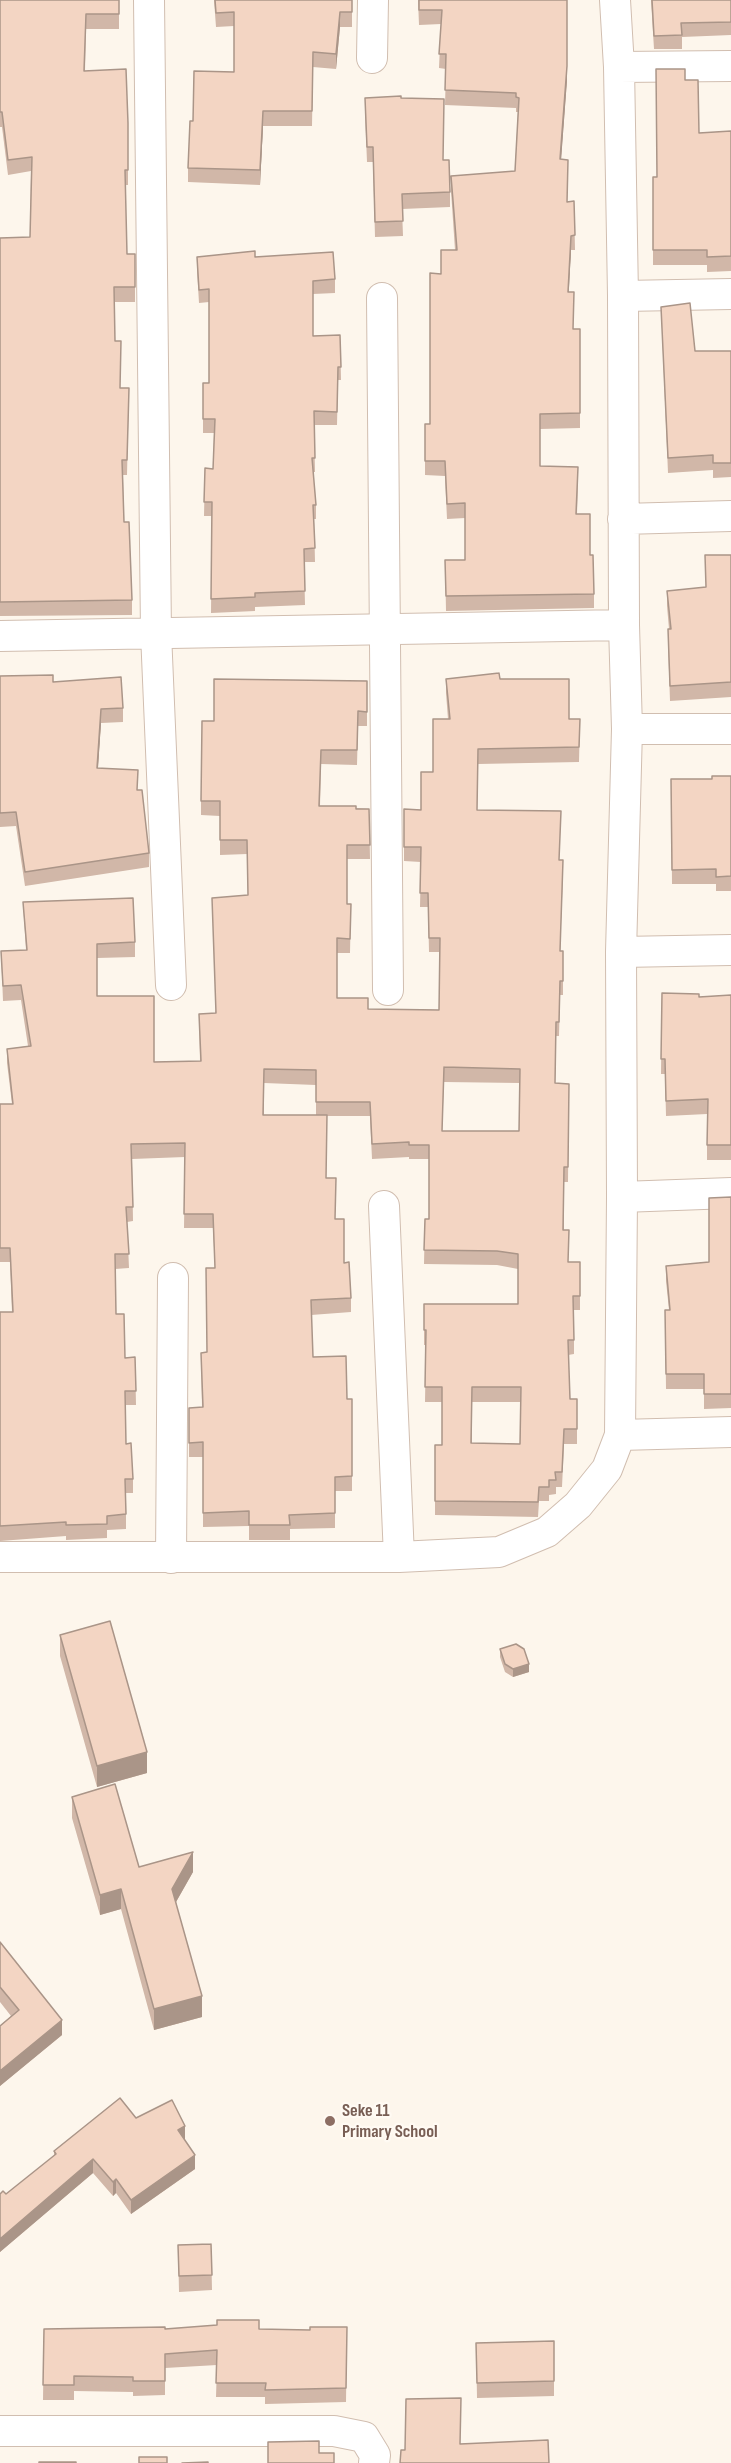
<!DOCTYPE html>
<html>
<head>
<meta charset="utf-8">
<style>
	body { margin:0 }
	canvas { display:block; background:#fdf6ec }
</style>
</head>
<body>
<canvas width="731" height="2463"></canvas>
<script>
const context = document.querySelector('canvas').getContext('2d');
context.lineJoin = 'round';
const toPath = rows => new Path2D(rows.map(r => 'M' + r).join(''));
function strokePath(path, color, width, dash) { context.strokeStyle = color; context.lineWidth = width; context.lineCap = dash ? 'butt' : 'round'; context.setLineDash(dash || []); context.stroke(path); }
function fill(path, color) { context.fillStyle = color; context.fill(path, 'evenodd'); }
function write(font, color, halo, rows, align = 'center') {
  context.font = font + ' "Sofia Sans Condensed",sans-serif'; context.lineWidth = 4.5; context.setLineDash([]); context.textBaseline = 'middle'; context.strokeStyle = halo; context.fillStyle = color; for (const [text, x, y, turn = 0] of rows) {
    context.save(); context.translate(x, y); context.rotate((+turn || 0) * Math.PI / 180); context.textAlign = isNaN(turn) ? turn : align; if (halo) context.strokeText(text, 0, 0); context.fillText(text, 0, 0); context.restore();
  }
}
const minor = toPath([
	[149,0,156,633,171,985],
	[372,58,373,0],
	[619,67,731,66],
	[623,296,731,294],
	[382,298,388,990],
	[623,519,731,516],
	[0,636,624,625],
	[627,729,731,729],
	[621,952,731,950],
	[622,1197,731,1193],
	[384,1206,399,1557],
	[620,1435,731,1432],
	[0,1557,399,1557,499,1552,547,1532,578,1505,607,1469,620,1435,622,1197,621,952,627,729,624,625,623,296,619,67,615,0],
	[171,1558,173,1278],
	[0,2431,334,2431,364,2437,375,2455,374,2463]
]);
strokePath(minor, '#d1beb0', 32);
strokePath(minor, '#fff', 30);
fill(toPath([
	[0,0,119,0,119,29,86,29,85,71,128,123,128,185,125,185,127,254,135,254,135,302,115,302,115,341,120,388,129,388,127,475,123,475,124,522,132,600,132,615,0,616,0,238,30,237,31,171,8,175,2,127,0,127],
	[214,0,352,0,352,27,340,27,336,69,313,67,312,126,263,126,260,185,188,182,188,168,193,121,234,72,234,26,216,27],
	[418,0,567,0,567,80,561,160,568,175,567,202,574,201,575,250,571,250,568,292,573,329,580,329,580,428,540,429,540,466,578,482,577,514,590,555,594,594,594,608,446,611,445,560,465,560,465,518,447,519,445,476,425,475,425,424,430,424,441,274,455,250,451,191,451,176,515,171,518,112,516,112,516,108,445,105,446,69,439,68,441,24,419,25],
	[651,0,731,0,731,35,682,37,682,49,654,49],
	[401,98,443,160,450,192,450,207,402,209,403,236,375,237,373,162,367,162,365,113],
	[731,131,731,271,707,272,707,265,653,265,653,177,657,177,699,133],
	[197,257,255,257,335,279,335,293,313,294,313,336,340,335,341,380,338,380,337,425,314,425,315,472,313,472,316,505,316,519,314,519,315,562,304,562,305,605,255,607,255,611,211,613,212,516,204,516,205,468,213,469,214,433,203,433,203,383,209,383,209,302,199,303,197,270],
	[661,307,695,351,731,351,731,477,713,478,713,470,668,473],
	[731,555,731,697,670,701,668,643,669,629,667,606,667,591,706,587],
	[0,676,53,682,123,708,123,722,101,723,98,768,138,790,149,853,149,867,25,886,16,826,0,827],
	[446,679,500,679,569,719,580,719,579,762,478,764,477,810,560,860,563,875,560,951,563,951,563,995,560,995,559,1036,556,1036,555,1083,569,1084,568,1182,564,1182,564,1230,568,1262,580,1262,580,1310,574,1310,574,1354,568,1355,570,1399,577,1399,577,1444,564,1444,562,1487,556,1487,556,1494,549,1495,549,1501,539,1501,538,1517,435,1515,435,1445,442,1445,442,1402,425,1402,426,1345,424,1345,424,1304,518,1304,518,1269,497,1265,424,1264,425,1219,429,1219,429,1159,409,1159,409,1157,372,1159,370,1116,327,1116,326,1178,351,1298,351,1312,311,1315,313,1357,347,1399,352,1399,352,1491,335,1491,335,1528,290,1529,290,1540,249,1540,249,1526,203,1527,203,1457,189,1457,189,1443,202,1407,201,1353,207,1352,215,1268,213,1228,184,1228,185,1157,132,1159,133,1221,127,1222,129,1268,115,1269,116,1314,125,1358,135,1357,136,1405,126,1405,126,1444,133,1479,133,1493,126,1493,126,1529,107,1530,107,1538,66,1540,66,1536,0,1541,0,1312,12,1312,10,1262,0,1262,0,1104,12,1104,7,1063,7,1049,28,1046,21,1000,3,1001,1,951,26,950,23,902,135,942,135,957,97,958,97,996,154,1062,200,1061,199,1014,215,1013,248,895,247,854,220,855,220,816,201,815,201,801,214,721,367,681,367,726,358,726,357,765,321,764,320,806,369,809,370,859,347,859,347,904,351,904,350,953,337,953,337,998,368,1009,439,1010,440,952,429,952,428,907,420,907,421,862,404,861,404,809,421,810,448,719,446,693],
	[444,1082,520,1083,519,1131,442,1131],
	[264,1083,316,1085,316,1115,264,1115],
	[472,1402,521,1402,520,1444,472,1443],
	[731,776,731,891,716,891,716,884,672,884,671,779,712,779],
	[662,993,699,997,731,995,731,1160,707,1160,707,1114,666,1116,665,1074,661,1074],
	[731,1197,731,1408,704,1409,704,1389,666,1389,665,1310,669,1310,666,1281,666,1266,709,1262],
	[60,1635,147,1773,97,1787,60,1656],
	[500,1649,529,1672,513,1677,505,1672,500,1657],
	[72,1797,139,1867,193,1872,176,1902,202,2017,154,2030,121,1909,100,1915,72,1818],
	[0,1942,62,2035,0,2086,0,2026,11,2016,0,2002],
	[136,2118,185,2140,195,2169,131,2214,116,2193,113,2196,93,2173,0,2252,0,2194,6,2194,54,2156,54,2151],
	[211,2244,212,2290,179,2292,178,2245],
	[347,2327,346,2402,265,2404,265,2397,216,2397,217,2365,165,2368,165,2395,133,2396,133,2392,74,2391,74,2400,43,2400,44,2329,259,2329,310,2330],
	[554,2341,554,2396,477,2398,476,2343]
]), '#d1b7a8');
fill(toPath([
	[567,0,567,80,560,174,560,159],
	[340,12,340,27,336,69,336,54],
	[263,111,263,126,260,185,260,170],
	[571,236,571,250,568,307,568,292],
	[101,709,101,723,97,782,97,768],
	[529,1664,529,1672,513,1677,513,1669],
	[147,1752,147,1773,97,1787,97,1766],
	[193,1852,193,1872,172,1909,172,1889],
	[121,1889,121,1909,100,1915,100,1895],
	[202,1996,202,2017,154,2030,154,2009],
	[62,2020,62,2035,0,2086,0,2071],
	[185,2126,185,2140,178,2144,178,2130],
	[195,2155,195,2169,131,2214,131,2200],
	[93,2159,93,2173,0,2252,0,2239],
	[116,2179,116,2193,113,2196,113,2182]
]), '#aa9588');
const building = toPath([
	[0,0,119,0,119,14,86,14,84,71,126,69,128,123,128,170,125,170,127,254,135,254,135,287,114,287,115,341,121,341,120,388,129,388,127,460,122,460,124,522,129,522,132,600,0,602,0,238,30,237,32,157,8,160,2,112,0,112,0,0],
	[215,0,352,0,352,12,340,12,336,54,313,52,312,111,263,111,260,170,188,168,190,121,193,121,194,71,234,72,234,12,216,13,215,0],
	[419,0,567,0,567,66,560,159,568,160,567,202,574,201,575,235,571,236,568,292,574,292,573,329,580,329,580,413,540,414,540,466,578,467,576,514,590,514,590,555,593,555,594,594,446,596,445,560,465,560,465,503,447,504,445,461,425,461,425,424,430,424,430,273,441,274,441,250,457,250,451,176,515,171,519,98,516,97,516,93,445,90,446,54,439,54,442,10,419,10,419,0],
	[652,0,731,0,731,22,681,23,682,35,654,36,652,0],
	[656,69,685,69,685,80,698,80,699,133,731,131,731,256,707,257,707,250,653,250,653,177,657,177,656,69],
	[401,96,401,98,444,99,443,160,449,160,450,192,402,194,403,221,375,222,373,147,367,147,365,98,401,96],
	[255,251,255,257,333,252,335,279,313,281,313,336,340,335,341,367,338,367,337,412,314,411,315,458,312,458,316,505,313,505,315,548,304,549,305,591,255,593,255,597,211,599,212,502,204,502,205,468,213,469,215,419,203,419,203,383,209,383,209,289,199,290,197,257,255,251],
	[690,303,695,351,731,351,731,463,713,463,713,455,668,458,661,307,690,303],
	[705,555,731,555,731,682,670,686,668,629,671,629,667,591,706,587,705,555],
	[499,673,500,679,569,679,569,719,580,719,579,747,478,749,477,810,561,811,559,860,563,860,560,951,563,951,563,981,560,981,559,1022,556,1022,555,1083,569,1084,568,1167,564,1167,563,1230,569,1230,568,1262,580,1262,580,1296,573,1296,574,1340,568,1340,570,1399,577,1399,577,1429,564,1429,562,1472,555,1472,556,1480,549,1480,549,1487,539,1487,538,1502,435,1501,435,1445,442,1445,442,1387,425,1387,426,1330,424,1330,424,1304,518,1304,518,1254,497,1251,424,1250,425,1219,429,1219,429,1145,409,1145,409,1142,372,1144,370,1102,316,1102,316,1070,264,1069,263,1115,327,1115,326,1178,336,1178,335,1219,344,1219,344,1263,349,1262,351,1298,311,1300,313,1357,346,1356,347,1399,352,1399,352,1476,335,1477,335,1513,289,1515,290,1525,249,1525,249,1511,203,1513,203,1442,189,1443,189,1408,203,1407,201,1353,207,1352,206,1268,215,1268,213,1214,184,1214,185,1143,131,1144,133,1207,126,1207,129,1254,115,1254,116,1314,124,1314,125,1358,135,1357,136,1391,125,1391,126,1444,131,1443,133,1479,125,1479,126,1514,107,1516,107,1524,66,1525,66,1522,0,1526,0,1312,13,1312,10,1248,0,1248,0,1104,13,1104,7,1049,31,1046,21,985,3,986,1,951,27,950,23,902,133,898,135,942,97,944,97,996,154,996,154,1062,201,1061,199,1014,216,1013,212,898,248,895,247,840,220,840,220,801,201,801,202,721,214,721,214,679,367,681,367,712,358,711,357,750,321,750,319,806,356,806,356,809,369,809,370,845,347,845,347,904,351,904,350,939,337,938,337,998,368,998,368,1009,439,1010,440,938,429,938,428,893,420,893,421,847,404,847,404,809,421,810,421,772,433,772,433,719,450,719,446,679,499,673],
	[444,1067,520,1069,519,1131,442,1131,444,1067],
	[472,1387,521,1387,520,1444,471,1443,472,1387],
	[53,675,53,682,121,677,123,708,101,709,97,768,138,770,137,790,142,790,149,853,25,872,16,812,0,813,0,676,53,675],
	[712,776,731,776,731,876,716,877,716,869,672,870,671,779,712,779,712,776],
	[662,993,699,994,699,997,731,995,731,1145,707,1145,708,1099,666,1101,665,1059,661,1059,662,993],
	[731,1197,731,1394,704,1394,704,1374,666,1374,665,1310,670,1310,666,1266,709,1262,709,1198,731,1197],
	[110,1621,147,1752,97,1766,60,1635,110,1621],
	[516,1644,524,1649,529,1664,513,1669,505,1664,500,1649,516,1644],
	[115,1784,139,1867,193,1852,172,1889,202,1996,154,2009,121,1889,100,1895,72,1797,115,1784],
	[0,1942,62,2020,0,2071,0,2026,19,2010,0,1987,0,1942],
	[120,2098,136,2118,172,2100,185,2126,178,2130,195,2155,131,2200,116,2179,113,2182,93,2159,0,2239,0,2194,3,2191,6,2194,56,2154,54,2151,120,2098],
	[211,2244,212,2275,179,2276,178,2245,211,2244],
	[217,2320,259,2320,259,2329,310,2330,310,2327,347,2327,346,2388,265,2390,266,2383,216,2383,217,2350,165,2354,165,2381,133,2381,133,2377,74,2376,74,2385,43,2385,44,2329,165,2327,165,2329,217,2325,217,2320],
	[554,2341,554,2381,477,2383,476,2343,554,2341],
	[461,2398,460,2444,548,2440,549,2463,400,2463,401,2450,405,2450,406,2399,461,2398],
	[319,2441,319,2453,334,2453,334,2463,268,2463,268,2442,319,2441],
	[139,2457,167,2457,167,2463,139,2463,139,2457],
	[39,2462,76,2462,76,2463,39,2463,39,2462],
	[208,2462,208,2463,182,2463,208,2462]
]);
fill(building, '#f3d5c3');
strokePath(building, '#aa9588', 1.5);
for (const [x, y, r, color] of [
	[330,2121,6,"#8d6e63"]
]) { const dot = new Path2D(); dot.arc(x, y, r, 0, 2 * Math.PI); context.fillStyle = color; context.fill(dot); strokePath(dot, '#fffaf3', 2); }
write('bold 18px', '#785e54', '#fffaf3', [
	["Seke 11",342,2111],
	["Primary School",342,2132]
], 'left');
</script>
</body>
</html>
